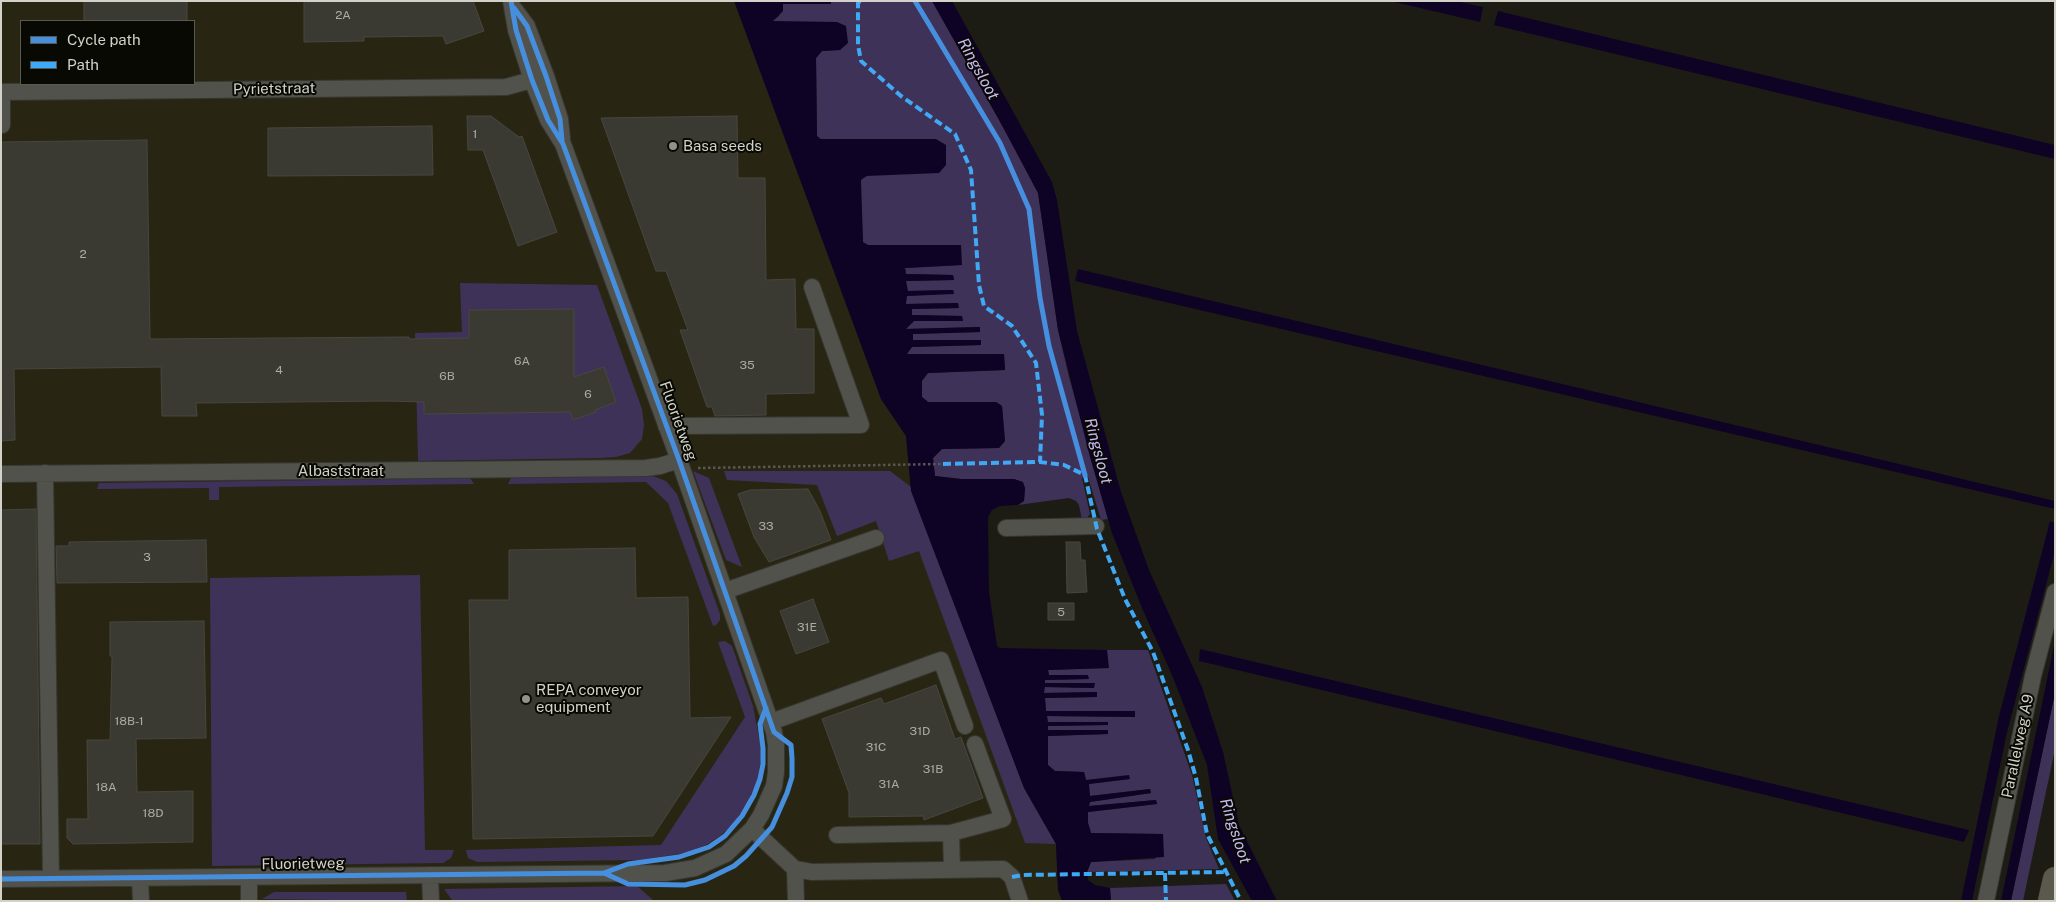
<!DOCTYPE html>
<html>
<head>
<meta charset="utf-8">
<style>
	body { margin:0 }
	#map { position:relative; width:2056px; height:902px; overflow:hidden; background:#1c1c14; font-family:"Public Sans",sans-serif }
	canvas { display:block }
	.frame { position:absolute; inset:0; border:2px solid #d2d2c8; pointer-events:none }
	.legend { position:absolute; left:20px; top:20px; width:175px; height:65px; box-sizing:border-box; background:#090904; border:1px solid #595952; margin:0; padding:6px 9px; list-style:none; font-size:15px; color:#d2d2c8 }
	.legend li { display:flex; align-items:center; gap:10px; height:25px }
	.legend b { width:25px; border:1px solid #595952 }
</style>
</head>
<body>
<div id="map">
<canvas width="2056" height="902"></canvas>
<div class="frame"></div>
<ul class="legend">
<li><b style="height:6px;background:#468fdf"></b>Cycle path</li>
<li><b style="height:6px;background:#3fa9f5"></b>Path</li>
</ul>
</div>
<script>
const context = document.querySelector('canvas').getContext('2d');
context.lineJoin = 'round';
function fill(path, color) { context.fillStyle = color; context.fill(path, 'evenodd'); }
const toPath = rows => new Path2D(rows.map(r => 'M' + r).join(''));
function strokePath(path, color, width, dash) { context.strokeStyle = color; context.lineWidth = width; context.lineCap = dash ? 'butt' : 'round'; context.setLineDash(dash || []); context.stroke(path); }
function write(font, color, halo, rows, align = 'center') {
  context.font = font + ' "Public Sans",sans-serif'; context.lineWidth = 4; context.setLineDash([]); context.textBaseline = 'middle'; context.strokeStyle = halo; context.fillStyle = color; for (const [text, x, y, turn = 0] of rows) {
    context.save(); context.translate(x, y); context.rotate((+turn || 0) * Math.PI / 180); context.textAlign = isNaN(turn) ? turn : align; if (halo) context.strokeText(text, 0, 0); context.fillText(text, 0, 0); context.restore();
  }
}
fill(toPath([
	[1,1,750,1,881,399,906,436,911,491,1024,788,1056,844,1058,890,1062,901,1,901],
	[21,21,194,21,194,84,21,84]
]), '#282612');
fill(toPath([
	[831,1,932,1,1012,143,1038,193,1058,330,1069,377,1108,519,1101,520,1088,477,1082,478,1090,514,1086,519,1082,520,1079,505,1076,501,1069,498,1018,505,1024,501,1025,488,1022,482,1014,479,961,479,935,476,933,458,942,449,999,448,1005,441,1002,406,996,402,928,402,922,397,921,381,928,373,1005,370,1004,355,906,354,912,347,981,345,981,340,913,341,913,334,980,332,980,327,905,329,914,321,963,321,962,316,912,315,912,309,958,308,957,303,906,304,906,296,954,293,953,290,907,291,906,281,954,280,953,275,906,274,905,268,961,265,960,245,868,245,863,243,860,180,936,139,821,139,817,136,816,58,822,51,840,50,772,21,779,16,783,4,830,4],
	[460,283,597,285,642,409,644,425,642,439,630,453,616,457,600,458,418,461,415,333,462,332],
	[693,471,709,478,742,567,726,560],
	[724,471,890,471,911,487,1024,788,1056,844,1025,843,919,551,889,561,876,521,837,536,817,485,727,480],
	[653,476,666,481,677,494,720,614,720,620,716,625,713,626,668,503,646,482,508,484,511,478],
	[470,478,474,484,219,487,219,500,209,500,209,488,97,489,99,483],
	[420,575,425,850,454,850,451,858,443,863,212,866,210,578],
	[725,641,732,646,753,706,761,748,761,758,758,779,747,804,734,823,720,836,706,845,686,853,639,860,477,862,468,858,466,850,661,845,745,717,718,642],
	[1107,650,1148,650,1192,775,1206,838,1219,869,1087,872,1091,862,1155,859,1163,834,1091,833,1088,823,1088,812,1157,804,1156,800,1089,806,1090,802,1151,793,1150,789,1090,796,1088,784,1129,779,1086,780,1084,772,1055,771,1048,765,1048,736,1108,734,1108,731,1048,730,1048,726,1107,725,1108,722,1047,722,1047,716,1135,717,1135,711,1046,711,1045,698,1097,697,1097,692,1044,693,1044,687,1094,688,1094,683,1045,683,1045,680,1088,679,1088,675,1049,675,1048,670,1108,668],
	[2055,693,2055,749,2023,901,2011,901],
	[1226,884,1235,901,1111,901,1110,888],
	[637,886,653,900,452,900,444,889],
	[274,892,406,892,407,901,262,899]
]), '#3f3259');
fill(toPath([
	[734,1,831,1,831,4,783,4,783,11,773,21,837,22,846,26,848,43,840,50,822,51,816,58,817,136,820,139,936,139,946,145,946,165,939,173,866,176,861,180,863,242,868,245,961,245,962,265,905,268,906,274,953,275,954,280,906,281,908,291,953,290,954,294,907,296,906,304,958,303,959,308,912,309,912,315,962,316,963,321,914,321,906,329,980,327,980,332,913,334,913,340,981,340,981,345,912,347,907,354,1004,354,1005,370,928,373,922,381,922,397,928,402,996,402,1002,406,1005,441,999,448,942,449,933,458,935,476,961,479,1014,479,1023,482,1025,488,1024,501,1018,505,1000,506,992,510,988,517,989,592,997,646,1000,648,1107,650,1109,668,1048,670,1049,675,1088,675,1089,679,1045,680,1045,683,1095,683,1094,688,1045,687,1044,693,1097,692,1097,697,1045,698,1046,711,1135,711,1135,717,1047,716,1048,722,1108,722,1108,725,1048,726,1048,730,1108,730,1108,734,1048,736,1048,765,1055,771,1084,772,1086,780,1129,775,1130,779,1089,784,1090,796,1150,789,1151,793,1090,802,1089,806,1156,800,1157,804,1088,812,1088,823,1091,833,1163,834,1164,857,1091,862,1087,872,1088,880,1095,885,1110,888,1111,901,1062,901,1058,890,1056,844,1024,788,911,491,906,436,881,399],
	[932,1,952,1,1052,182,1057,200,1077,331,1121,492,1149,570,1202,687,1223,752,1239,825,1277,901,1252,901,1218,839,1207,765,1172,675,1142,608,1112,533,1090,457,1058,330,1038,193,998,118],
	[1390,1,1456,1,1483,7,1480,22],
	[1498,11,2055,145,2055,159,1494,25],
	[1078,269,2055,501,2055,509,1075,281],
	[2050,521,2055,523,2055,551,2007,732,1972,901,1961,901,1999,716],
	[2055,641,2055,693,2011,901,2001,901],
	[1200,649,1969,830,1964,842,1199,661]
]), '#0f0325');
const building = toPath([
	[84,1,187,1,187,21,84,21,84,1],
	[304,1,473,1,484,31,446,44,443,36,364,37,364,41,304,42,304,1],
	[467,116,491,116,519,137,522,136,557,232,518,246,483,150,468,150,467,116],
	[737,116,738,178,765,178,766,280,795,279,796,329,814,329,814,393,766,394,766,415,715,416,712,407,707,407,680,330,688,330,666,271,656,271,601,118,737,116],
	[432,126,433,175,268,176,268,128,432,126],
	[147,140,150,339,409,337,409,339,469,338,469,310,574,309,574,377,604,367,616,402,595,410,596,412,573,420,570,412,424,414,424,402,387,401,196,403,197,416,162,416,161,367,14,369,15,440,1,441,1,142,147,140],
	[808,489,820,511,831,540,769,562,754,537,738,494,750,490,808,489],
	[36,509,40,844,1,844,1,510,36,509],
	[206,540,207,582,57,583,56,546,69,546,69,542,206,540],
	[1066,542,1080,542,1081,560,1085,560,1087,592,1067,593,1066,542],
	[635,548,636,598,688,597,690,718,731,717,653,836,473,839,469,600,509,600,509,550,635,548],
	[813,599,829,642,796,654,780,611,813,599],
	[1048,603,1074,603,1074,620,1048,620,1048,603],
	[204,621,206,738,136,739,137,792,193,791,193,842,73,844,67,838,67,819,88,819,87,740,110,740,112,656,110,656,110,622,204,621],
	[936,685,955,739,961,737,983,798,924,820,923,816,849,817,849,793,822,719,881,698,884,704,936,685]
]);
fill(building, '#3a3a33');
strokePath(building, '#47463f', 1);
const minor = toPath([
	[515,10,527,26,546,76,560,119,562,138],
	[1,92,506,87,546,76],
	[2,92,2,125],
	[666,426,861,425,812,287],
	[45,473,51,878],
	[1,474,646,468,660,466,679,460],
	[1006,528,1096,526],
	[725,591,876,538],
	[771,722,941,660,965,726],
	[752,829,795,869,812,872,1003,869,1012,877,1020,901],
	[951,833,952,870],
	[837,835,951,833,1003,819,975,744],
	[795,869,796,901],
	[430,875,431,901],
	[249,877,249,901],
	[140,878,141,901],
	[1,879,665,873,695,868,726,854,752,829,761,815,774,786,776,772,776,745,774,732,679,460,563,144,548,120,532,80,516,30,511,1],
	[1986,901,2033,676,2055,592]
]);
const highway = toPath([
	[2050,901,2055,879]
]);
strokePath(minor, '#373731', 18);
strokePath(highway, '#373731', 25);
strokePath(toPath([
	[698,468,943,464]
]), '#585852', 2.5, [2.5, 2.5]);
strokePath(minor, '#52524c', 16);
strokePath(highway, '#5a594c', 24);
strokePath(toPath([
	[860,1,858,3,858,45,861,61,901,96,955,134,971,170,979,285,984,306,1012,326,1036,363,1042,415,1040,462],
	[943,464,1040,462,1064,465,1085,475,1097,529,1125,599,1153,652,1188,750,1196,778,1207,834,1241,901],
	[1165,873,1166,901],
	[1012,877,1023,875,1226,872]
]), '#3fa9f5', 4, [8, 4]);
strokePath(toPath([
	[511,1,516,30,532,80,548,120,563,144,679,460,774,732,791,745,792,758,792,777,787,793,772,827,746,856,734,866,705,880,685,885,628,884,604,873],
	[915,1,1000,143,1029,209,1040,298,1049,346,1085,475],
	[514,8,527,26,546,76,560,119,562,141],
	[1,879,604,873,628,864,679,857,709,847,725,836,742,816,754,795,760,779,763,764,763,748,760,724,766,708]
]), '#468fdf', 5);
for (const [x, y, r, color] of [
	[673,146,5,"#929289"],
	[526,699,5,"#929289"]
]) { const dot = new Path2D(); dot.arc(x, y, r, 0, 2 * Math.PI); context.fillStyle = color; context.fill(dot); strokePath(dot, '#090904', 2); }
write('12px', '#acaca3', null, [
	["2A",343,15],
	["1",475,134],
	["2",83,254],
	["6A",522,361],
	["35",747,365],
	["4",279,370],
	["6B",447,376],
	["6",588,394],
	["33",766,526],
	["3",147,557],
	["5",1061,612],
	["31E",807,627],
	["18B-1",129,721],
	["31D",920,731],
	["31C",876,747],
	["31B",933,769],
	["31A",889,784],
	["18A",106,787],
	["18D",153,813]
]);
write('15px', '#d2d2c8', '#090904', [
	["Pyrietstraat",274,89,-1],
	["Fluorietweg",678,421,70],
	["Albaststraat",341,471],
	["Parallelweg A9",2018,746,-78],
	["Fluorietweg",303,864,-1]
]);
write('15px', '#d2d2c8', '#090904', [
	["Basa seeds",683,146],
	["REPA conveyor",536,690],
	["equipment",536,707]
], 'left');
write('italic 16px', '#c6b8f2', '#090904', [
	["Ringsloot",978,69,61],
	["Ringsloot",1098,451,75],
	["Ringsloot",1235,831,72]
]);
</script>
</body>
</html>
